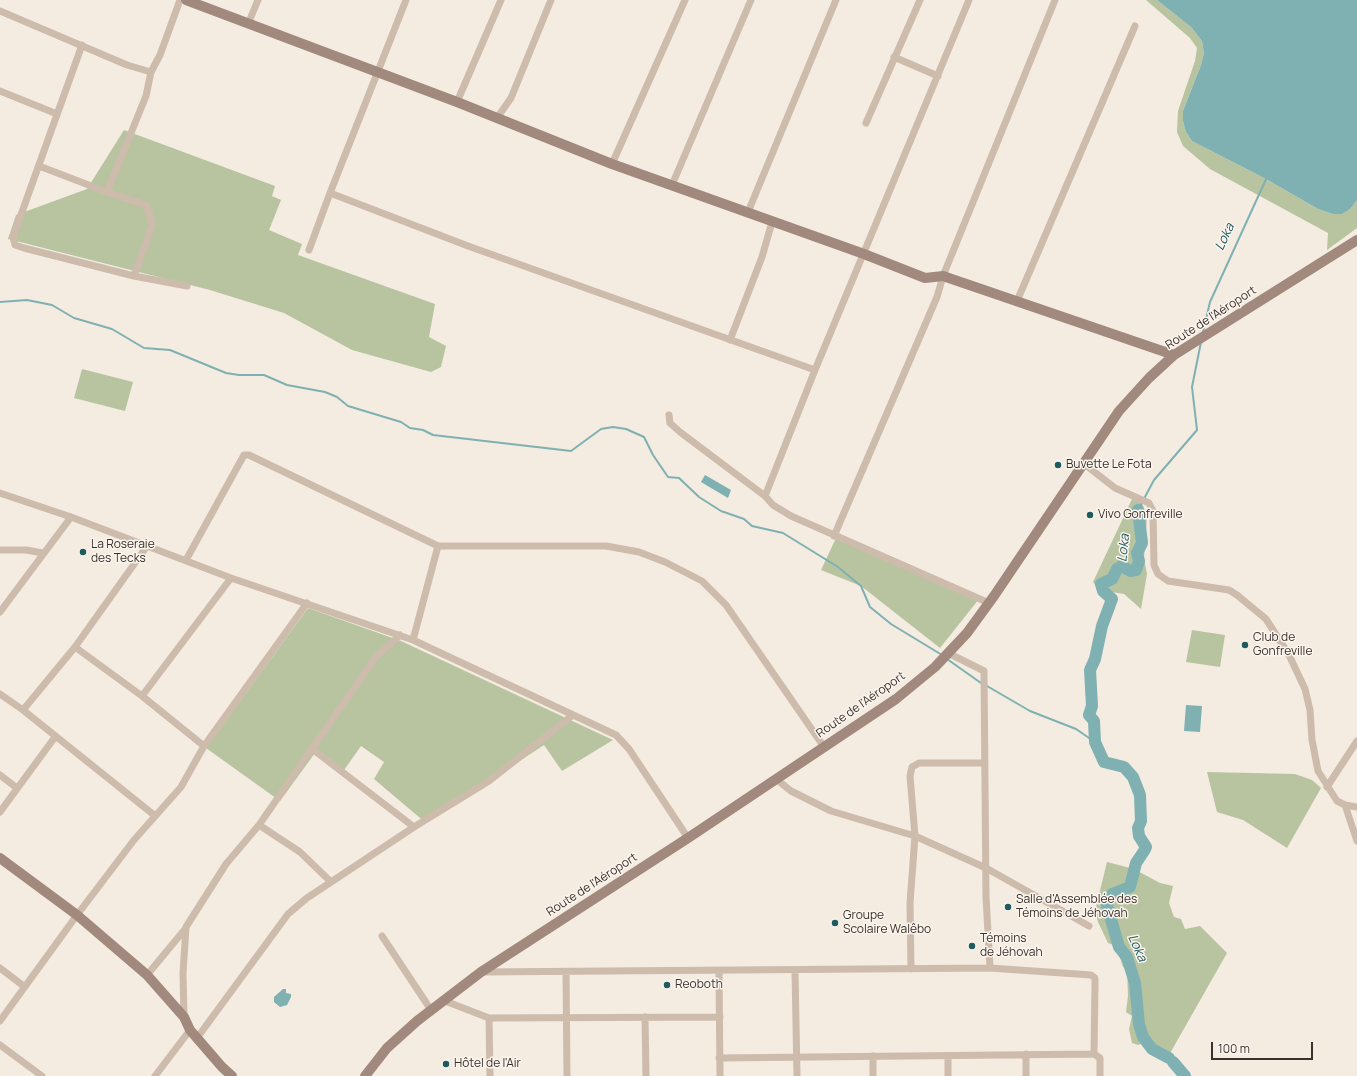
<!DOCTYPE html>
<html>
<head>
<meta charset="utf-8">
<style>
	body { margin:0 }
	#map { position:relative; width:1357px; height:1076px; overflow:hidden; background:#f4ebe1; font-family:Manrope,sans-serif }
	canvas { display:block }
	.scale { position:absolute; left:1211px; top:1042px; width:102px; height:18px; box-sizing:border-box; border:2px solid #3b302b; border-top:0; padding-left:5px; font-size:12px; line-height:14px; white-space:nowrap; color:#3b302b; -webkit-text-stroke:3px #fbf5ee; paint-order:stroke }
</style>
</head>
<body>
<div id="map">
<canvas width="1357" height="1076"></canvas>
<div class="scale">100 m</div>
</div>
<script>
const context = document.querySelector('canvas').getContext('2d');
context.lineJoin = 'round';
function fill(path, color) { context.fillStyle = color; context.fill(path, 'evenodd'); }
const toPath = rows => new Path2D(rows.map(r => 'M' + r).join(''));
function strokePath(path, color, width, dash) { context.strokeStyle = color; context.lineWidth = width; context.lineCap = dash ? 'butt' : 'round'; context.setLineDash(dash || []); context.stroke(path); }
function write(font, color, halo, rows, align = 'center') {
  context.font = font + ' Manrope,sans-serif'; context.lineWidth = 3; context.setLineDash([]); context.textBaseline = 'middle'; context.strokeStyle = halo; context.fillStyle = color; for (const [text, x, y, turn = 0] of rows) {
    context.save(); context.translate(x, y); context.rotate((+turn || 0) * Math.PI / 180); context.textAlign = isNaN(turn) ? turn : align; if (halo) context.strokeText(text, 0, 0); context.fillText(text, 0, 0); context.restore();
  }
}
fill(toPath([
	[1146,0,1157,0,1191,27,1202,41,1204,53,1201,65,1183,111,1183,121,1186,132,1192,141,1266,179,1318,209,1333,214,1351,208,1357,200,1357,228,1327,250,1328,233,1210,169,1183,146,1177,132,1178,111,1195,61,1197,48,1190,38],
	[124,130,275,186,272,196,281,200,269,230,302,244,298,255,435,304,429,337,446,346,441,367,431,372,352,350,284,313,210,290,8,239,16,215,87,189],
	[82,369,133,382,125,411,74,398],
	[1132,499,1142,503,1147,516,1144,558,1147,574,1141,609,1124,594,1099,590,1093,582],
	[837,536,979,599,940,648,861,586,821,570],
	[308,608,401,641,613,740,562,771,544,745,426,823,374,779,384,762,361,746,342,773,315,753,280,801,206,748],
	[1192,630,1225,635,1220,667,1186,662],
	[1207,772,1295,774,1312,780,1321,788,1287,848,1243,820,1217,812],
	[1107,862,1134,869,1160,883,1173,886,1169,903,1174,917,1181,919,1185,929,1200,926,1227,953,1169,1055,1146,1042,1138,1045,1132,1043,1129,1029,1132,1016,1126,1012,1128,996,1127,969,1123,967,1116,946,1108,943,1098,922,1095,911]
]), '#b8c4a0');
fill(toPath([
	[1157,0,1357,0,1357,200,1351,208,1342,214,1333,214,1318,209,1266,179,1192,141,1186,132,1183,121,1183,111,1201,65,1204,53,1202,41,1191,27],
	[705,475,731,490,728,498,701,482],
	[1186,705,1202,706,1200,732,1184,731],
	[283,989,286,989,286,993,291,994,291,997,287,1005,280,1007,274,1002,274,997]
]), '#7fb0b2');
strokePath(toPath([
	[0,302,27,300,52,305,74,318,112,329,144,348,170,350,226,373,239,375,264,375,287,385,325,392,337,397,348,406,401,422,410,428,423,430,433,435,571,451,601,429,613,427,626,429,644,437,653,455,668,477,679,478,699,497,721,511,744,519,752,526,783,533,838,567,861,586,870,607,891,624,942,655],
	[1203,332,1210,302,1267,177],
	[1138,510,1154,480,1197,430,1192,387,1201,342],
	[947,659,981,683],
	[987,686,1030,711,1076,729,1095,742]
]), '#7fb0b2', 2);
strokePath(toPath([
	[1138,510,1142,543,1137,553,1139,561,1136,570,1130,571,1122,566,1117,569,1112,579,1101,584,1103,591,1112,599,1102,626,1095,659,1090,670,1092,706,1089,715,1094,721,1095,742,1104,762,1124,767,1133,777,1140,795,1141,821,1138,828,1139,836,1146,847,1144,851,1136,863,1130,887,1112,894,1106,902,1119,947,1127,957,1135,983,1139,1024,1143,1037,1152,1049,1169,1058],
	[1173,1062,1185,1076]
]), '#7fb0b2', 12);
strokePath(toPath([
	[0,11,127,65,151,72,160,55,180,0],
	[248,24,258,0],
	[82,45,13,237,15,245,24,248,134,276,187,286],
	[894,57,938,76],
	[0,91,57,114],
	[457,102,501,0],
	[497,118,511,98,551,0],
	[866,123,920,0],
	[612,164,685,0],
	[39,166,107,192,146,205,149,212,152,226,134,276],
	[672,185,751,0],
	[107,192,146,96,151,72],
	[330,193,406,0],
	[748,212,836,0],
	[309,250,330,193,468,246,815,370],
	[1017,301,1135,26],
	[730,340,762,257,772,222],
	[669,415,670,423,680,432,765,496,773,505,791,516,989,603],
	[1083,463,1115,488,1149,503,1153,511,1154,565,1158,574,1168,581,1229,590,1237,595,1266,619,1289,655,1305,689,1310,710,1312,740,1318,771,1337,801,1345,805,1357,807],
	[0,493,71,517,231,578,413,640,616,735,629,749,688,838],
	[765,496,815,370,969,0],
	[834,536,937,297,943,276,1055,0],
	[0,550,26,550,43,553],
	[186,560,244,455,249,455,438,546,606,546,639,552,665,562,702,581,726,605,824,747],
	[0,612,71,517],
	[413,640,438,546],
	[75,647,142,696,204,746],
	[948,653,984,671,986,897,990,968],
	[0,694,23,710,154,815],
	[142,696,231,578],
	[23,710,75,647,147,546],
	[311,748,414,827],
	[0,775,17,788],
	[776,779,791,791,831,811,915,836,986,868,1089,926],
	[1327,787,1357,741],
	[1345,805,1357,841],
	[0,812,55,737],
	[259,825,300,852,331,882],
	[382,936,431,1010],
	[0,968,25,987],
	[911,969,910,903,915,836,910,776,912,767,919,763,984,763],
	[795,970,797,1076],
	[719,971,720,1076],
	[481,972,990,968,1091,975,1095,978,1095,986,1094,1054],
	[566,972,567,1076],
	[147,975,186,928],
	[445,1001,489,1018,720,1017],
	[184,1017,183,973,186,927,226,864,259,825,375,658,400,635],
	[645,1017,646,1076],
	[489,1018,490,1076],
	[0,1021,77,915,134,840,181,787,204,746,307,603],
	[197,1038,288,914,307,898,414,827,489,781,573,715],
	[0,1045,42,1076],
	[1026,1054,1026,1076],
	[873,1056,873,1076],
	[719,1058,1094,1054,1100,1058,1100,1076],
	[155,1076,190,1030],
	[948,1076,948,1056]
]), '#cdbbac', 7);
strokePath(toPath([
	[186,0,457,102,612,164,864,254,925,278,943,276,1174,355],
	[0,858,77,915,147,975,184,1017,190,1030,222,1067,232,1076],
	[365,1076,387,1048,417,1021,481,972,688,838,896,699,935,667,967,633,994,596,1119,411,1149,378,1174,355,1357,240]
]), '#a18a7d', 10);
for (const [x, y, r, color] of [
	[1058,465,4,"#1f5a5e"],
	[1090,515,4,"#1f5a5e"],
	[83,552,4,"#1f5a5e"],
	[1245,645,4,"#1f5a5e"],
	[1008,907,4,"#1f5a5e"],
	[835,923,4,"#1f5a5e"],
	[972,946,4,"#1f5a5e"],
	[667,985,4,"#1f5a5e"],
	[446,1064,4,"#1f5a5e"]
]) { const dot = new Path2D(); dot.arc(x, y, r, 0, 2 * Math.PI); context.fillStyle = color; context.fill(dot); strokePath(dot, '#fbf5ee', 1.5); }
write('12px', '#3b302b', '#fbf5ee', [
	["Route de l'Aéroport",1211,318,-33],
	["Route de l'Aéroport",861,705,-35],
	["Route de l'Aéroport",592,885,-33]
]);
write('12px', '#3b302b', '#fbf5ee', [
	["Buvette Le Fota",1066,465],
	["Vivo Gonfreville",1098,515],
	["La Roseraie",91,545],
	["des Tecks",91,559],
	["Club de",1253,638],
	["Gonfreville",1253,652],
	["Salle d'Assemblée des",1016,900],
	["Témoins de Jéhovah",1016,914],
	["Groupe",843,916],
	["Scolaire Walêbo",843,930],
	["Témoins",980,939],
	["de Jéhovah",980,953],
	["Reoboth",675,985],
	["Hôtel de l'Air",454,1064]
], 'left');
write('italic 13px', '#1f5a5e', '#fbf5ee', [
	["Loka",1225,237,-65],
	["Loka",1124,548,-84],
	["Loka",1137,948,66]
]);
</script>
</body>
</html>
